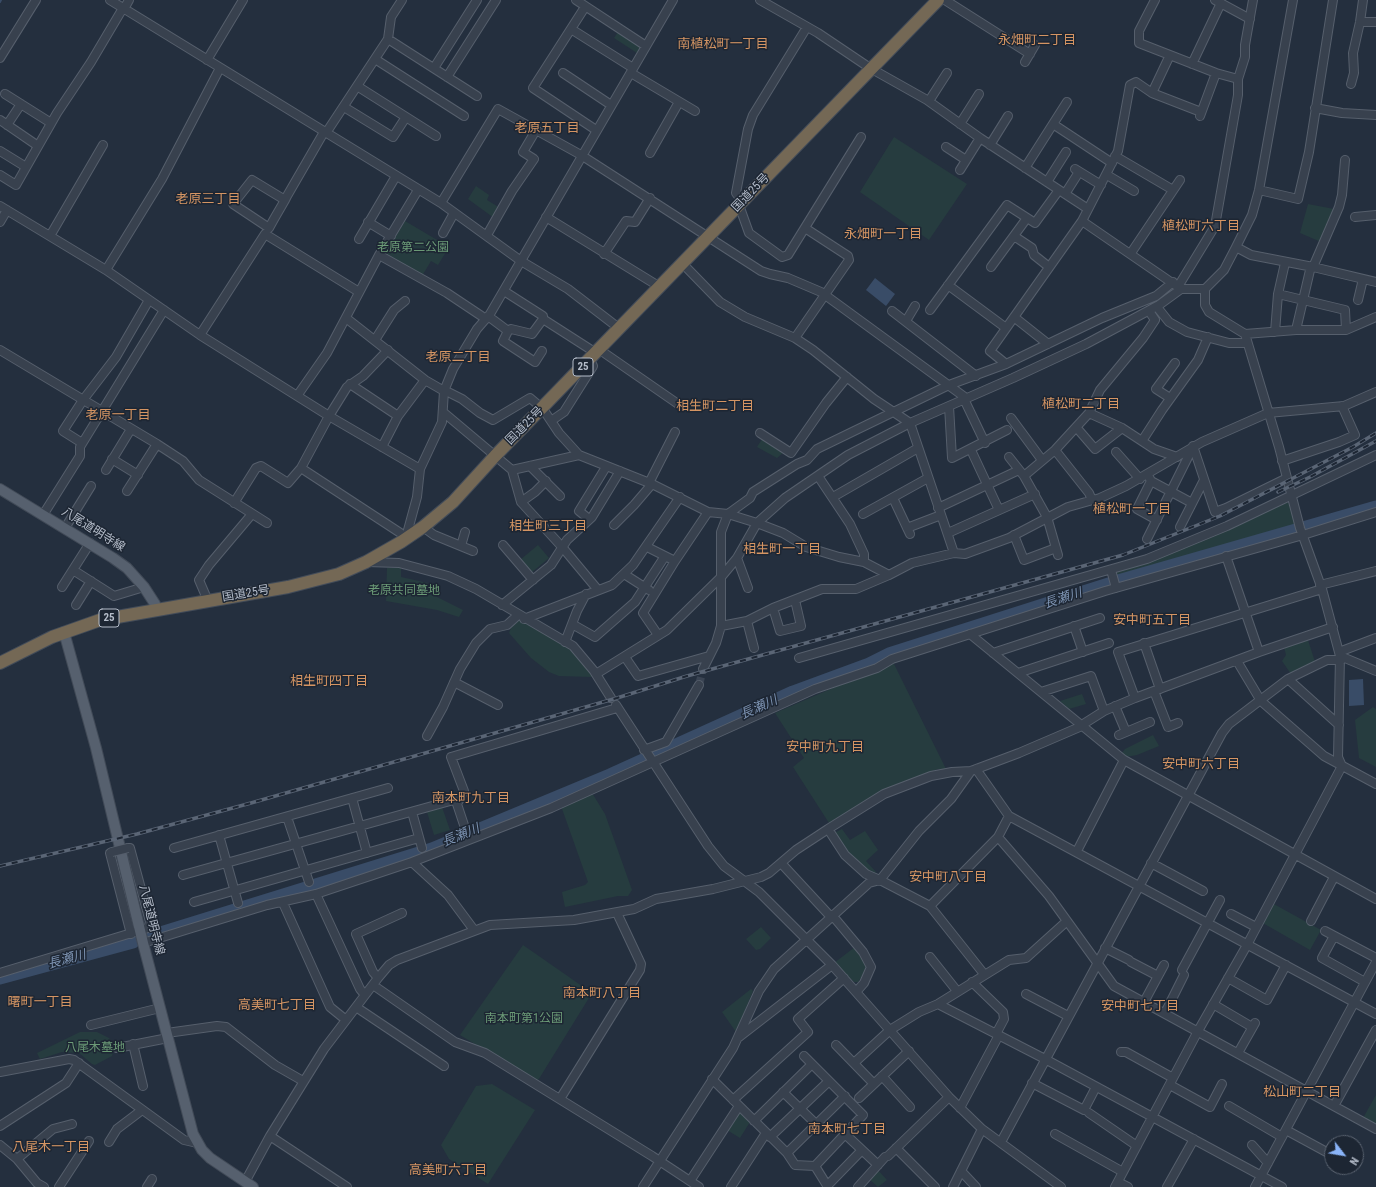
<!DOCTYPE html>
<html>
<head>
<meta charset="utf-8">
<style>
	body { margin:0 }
	#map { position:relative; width:1376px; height:1187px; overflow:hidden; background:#242f3e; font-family:"Roboto Condensed",sans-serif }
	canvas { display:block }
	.north { position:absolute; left:1324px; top:1135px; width:40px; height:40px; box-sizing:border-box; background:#1d2633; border:1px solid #59626f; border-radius:50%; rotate:121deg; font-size:11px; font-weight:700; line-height:16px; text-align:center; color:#b4bcc9 }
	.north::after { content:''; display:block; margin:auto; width:14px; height:18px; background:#8ab4f8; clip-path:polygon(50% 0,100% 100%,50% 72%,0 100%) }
</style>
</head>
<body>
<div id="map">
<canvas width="1376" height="1187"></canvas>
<div class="north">N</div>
</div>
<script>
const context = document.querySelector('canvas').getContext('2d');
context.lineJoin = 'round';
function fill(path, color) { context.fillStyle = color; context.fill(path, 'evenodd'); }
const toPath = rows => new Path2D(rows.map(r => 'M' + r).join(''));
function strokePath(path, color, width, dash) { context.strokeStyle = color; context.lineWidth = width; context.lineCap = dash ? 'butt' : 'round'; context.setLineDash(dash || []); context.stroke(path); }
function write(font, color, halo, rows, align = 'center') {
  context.font = font + ' "Roboto Condensed","Noto Sans JP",sans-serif'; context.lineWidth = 3; context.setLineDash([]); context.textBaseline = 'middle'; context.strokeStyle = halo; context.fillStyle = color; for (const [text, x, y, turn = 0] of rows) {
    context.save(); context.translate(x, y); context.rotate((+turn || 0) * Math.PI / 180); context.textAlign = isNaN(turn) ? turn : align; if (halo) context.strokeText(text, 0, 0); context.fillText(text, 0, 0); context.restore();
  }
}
fill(toPath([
	[618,32,641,46,637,53,614,38],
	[894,137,967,184,929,240,860,192],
	[476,186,489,195,487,200,500,208,494,218,468,199],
	[1308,204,1334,209,1321,242,1300,233],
	[405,221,449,247,438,265,431,261,422,276,385,254],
	[762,439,783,453,777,458,757,447],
	[1284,501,1290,504,1298,529,1116,580,1115,572],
	[538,545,549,558,531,573,520,560],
	[387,568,401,568,401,577,428,583,425,593,435,596,463,610,459,617,437,610,386,601],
	[519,620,568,647,587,667,592,677,559,676,549,672,531,658,509,633,511,628],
	[1308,640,1315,662,1291,674,1282,661,1286,655,1284,647],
	[893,662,946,769,938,769,883,790,829,823,793,767,804,758,775,713],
	[1082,694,1086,704,1069,709,1060,701],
	[1373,707,1376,709,1376,767,1359,758,1355,720],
	[1153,735,1159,746,1137,755,1125,757,1121,754,1125,749],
	[592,793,605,814,632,890,628,896,618,896,565,907,562,892,585,885,588,882,561,806],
	[442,807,450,830,434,835,427,812],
	[842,829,850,840,865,831,878,850,866,861,876,872,874,874,870,874,849,854,835,836,836,832],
	[1272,903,1321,930,1310,950,1261,922],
	[761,927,771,938,760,949,756,950,746,939],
	[523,945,592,993,537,1082,460,1035],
	[855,947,865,965,866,971,858,982,854,982,834,963],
	[751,989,753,991,736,1032,722,1012],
	[80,1032,97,1032,109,1038,115,1045,112,1056,95,1065,92,1064,79,1053,62,1052,40,1059,37,1053],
	[492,1084,535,1110,488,1184,449,1159,441,1145,476,1086],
	[1376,1095,1376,1125,1363,1118],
	[738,1114,742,1114,750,1122,740,1138,727,1130],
	[877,1169,887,1180,878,1187,870,1180]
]), '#263c3f');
fill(toPath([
	[875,278,895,294,886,306,866,290],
	[1363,679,1364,705,1349,706,1349,680]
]), '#394c67');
strokePath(toPath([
	[0,2,1,0]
]), '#394c67', 2);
strokePath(toPath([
	[151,936,432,849,610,775,793,692,869,664,889,654,1118,581,1376,507],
	[0,978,133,942]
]), '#394c67', 13);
strokePath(toPath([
	[699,685,703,669]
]), '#3a4453', 8, [8, 4]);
const minor = toPath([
	[110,0,441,203,521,261,568,289,620,329],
	[576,0,646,46],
	[760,0,818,33,870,68,927,100,980,138,1088,209],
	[945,0,1030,54],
	[1155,0,1139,31,1139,43,1216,73,1238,79],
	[1215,0,1250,19],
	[585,7,533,88,596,130],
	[124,9,129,0],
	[1360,22,1376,22],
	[571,29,633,68],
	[388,39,477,96],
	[0,58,36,0],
	[375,59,464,116],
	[207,60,243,0],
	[1025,62,1035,45],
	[1192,64,1221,3],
	[434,68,477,0],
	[563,73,611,105],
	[631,73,695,111],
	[447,77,496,0],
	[1351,84,1354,73,1353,53,1360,22,1363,0],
	[357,86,436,136],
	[1152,93,1170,55],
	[5,94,51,123],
	[929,101,947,73],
	[344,107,393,137,406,117],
	[1315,108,1342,113,1376,115],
	[1201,112,1152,93,1136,82,1130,85,1118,151,1082,221,1181,289,1205,289],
	[1200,116,1216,73],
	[0,120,38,146],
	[960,124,979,94],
	[1053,124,1112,163],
	[7,125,21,104],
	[326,133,388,39,391,17,402,0],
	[990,145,1008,116],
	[946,147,966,160],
	[0,151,26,167],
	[650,153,679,102],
	[1115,156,1173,190],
	[1025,168,1067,102],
	[1075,169,1101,185],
	[960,170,980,138],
	[0,175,16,185,57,113,91,62,123,8],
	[1107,175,1134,191],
	[1047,182,1066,152],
	[1259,190,1298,199,1309,152,1333,0],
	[1065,194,1079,172],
	[285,200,252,180,233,204,269,228,274,219,285,200,287,196,324,132],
	[743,202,736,193,748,129,753,115,807,27],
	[441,203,498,109,581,155,761,271,770,274,788,278,821,292,966,398],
	[739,205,749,233,782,257,788,255,861,137],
	[0,206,106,270,200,335,329,416,420,469],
	[546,217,660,287],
	[1355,217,1376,215],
	[0,222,7,210],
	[368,222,391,236],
	[443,233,454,213],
	[487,235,512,191,534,159,523,152,536,130],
	[50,236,103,145],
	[1014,236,1032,248,1034,255,1049,267],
	[359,239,396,176],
	[1236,247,1252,215,1259,190,1293,0],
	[1131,253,1180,180],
	[604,254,626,221,635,222,650,198],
	[379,255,447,293,486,319],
	[682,263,720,302,745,317,795,338,813,350,874,399,910,423,954,553],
	[991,267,1027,218],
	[1313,267,1339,207,1342,195,1345,160],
	[106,270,162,179,220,68],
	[1376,282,1313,267,1251,255,1236,247,1224,270,1205,289,1205,305,1209,312,1245,334,1296,330,1346,330,1376,317],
	[948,285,1006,328],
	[1179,285,1215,226,1238,95,1238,79,1245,57,1245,45,1253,0],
	[504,291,543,316,543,319],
	[1278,294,1345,310,1346,330],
	[1358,300,1363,279],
	[1157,307,1169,322,1187,332,1229,343,1246,343],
	[930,310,1007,205,1035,223,1059,190],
	[892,311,976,376],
	[488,316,508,331],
	[1014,317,1048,344],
	[346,318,425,380,444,391],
	[906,321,915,306],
	[1296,330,1311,266],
	[1275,332,1278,294,1285,263],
	[200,335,265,234,359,292],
	[795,338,849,260,848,256,805,228],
	[375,340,394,310,405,301],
	[0,350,157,444,127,491],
	[600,350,678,404],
	[542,351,535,362,503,341,508,331,511,329,532,334,543,319,596,353],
	[1006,364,990,351,1082,221],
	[350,384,398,416],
	[444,390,462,399,480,413,493,420,530,398,543,409,559,433,579,455,652,484,708,512,728,514,757,523,783,533,806,547,839,557,864,562,889,575,912,563,954,553,965,554,1009,538,1068,507,1100,498,1126,486,1202,442,1268,413,1344,406,1376,392],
	[297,396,327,353,379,255,418,190],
	[1170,398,1156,389,1175,363],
	[964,399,985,443],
	[949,406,952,458,1007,430],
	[443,412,512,470,521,502,563,548,598,590],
	[1089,413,1122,428,1154,449,1177,457],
	[1011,418,1042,460],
	[551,421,564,412,593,366,590,360],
	[1076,427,1095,449,1122,428],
	[760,433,791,453,826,403,847,377],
	[1142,441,1162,410,1198,360,1208,337],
	[82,443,63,431,83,400,116,357,149,300],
	[157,444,183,461,199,480,267,523],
	[1193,446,1215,512,1226,508,1287,478],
	[382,447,398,416,425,380],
	[971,450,999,510],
	[1055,450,1089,493,1092,500],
	[1116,452,1140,479],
	[1009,457,1024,476,1047,517,1058,555],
	[112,459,138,475],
	[1282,461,1339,442,1355,435,1342,406],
	[530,466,560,496],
	[301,468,408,538],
	[106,470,131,429],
	[512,470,579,455],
	[818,476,850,524,864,554,864,562],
	[1024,476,1055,450,1089,413,1100,390,1143,338,1155,320,1149,311],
	[1149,477,1151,481,1192,503],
	[1151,481,1137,509,1157,520],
	[649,483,675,432],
	[833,497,918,448],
	[893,498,910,534],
	[521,502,535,492,546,481],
	[234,503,256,468,261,466,288,483,301,468,329,416,347,387,363,376,388,350],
	[938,508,1019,470],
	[863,514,928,478],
	[43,515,80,456,80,447,164,310],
	[589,519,579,511,606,467],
	[614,525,634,505,652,484],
	[423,527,434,535,473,551],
	[1180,527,1204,480],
	[65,528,91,486],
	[907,528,941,515],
	[948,533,1035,494],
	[1014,535,1024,560,1056,548],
	[408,538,408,530,417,497,420,469,442,422,444,391,453,369,477,329,490,314,673,0],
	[1147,539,1193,447],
	[503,545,533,580],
	[461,546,465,532],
	[647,547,675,561,708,512],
	[1226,556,1259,652],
	[737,558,748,588],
	[367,562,399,563,448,576,476,589,573,646,594,671,611,698],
	[73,570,114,596,144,587],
	[1111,570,1116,588],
	[624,574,649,590],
	[1320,585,1376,571],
	[62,587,90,543],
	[208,601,199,580,209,565,252,514],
	[76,605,91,581],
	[502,605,551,565,567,540,592,517,620,471],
	[773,608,780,631,801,626,795,600],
	[524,619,612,585,633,565,680,497],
	[747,621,754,648],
	[572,624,595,637,635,602,665,556],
	[721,626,747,621,773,608,822,589,856,589,889,575],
	[1074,626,1083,652],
	[970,634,1124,760,1376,899],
	[658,635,643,613,675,561],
	[565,642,577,611,586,594],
	[1144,643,1160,689],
	[1339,652,1376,638],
	[993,653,1100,618],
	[1340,656,1376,671],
	[625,657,638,676,709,656],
	[799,658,1147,559,1227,526,1376,455],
	[1237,661,1261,701,1324,756,1376,784],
	[703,669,716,643,721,626,721,532,728,514,750,498,753,492,797,464,807,460,817,449,949,385,1006,364,1102,318,1156,296,1173,282],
	[1018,673,1109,643],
	[596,674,667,630,722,576,737,558,757,523,785,498,848,455,910,423,1013,378,1086,344,1159,305,1181,289],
	[1288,679,1339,725],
	[454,682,498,705],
	[1154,691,1168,727,1178,723],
	[1041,692,1091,676,1104,711],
	[1135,698,1118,652,1322,589],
	[616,705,708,846,724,866,759,892,832,965,949,1097,982,1129,1061,1187],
	[1115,706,1126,732],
	[1119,735,1150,722],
	[427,736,443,707,460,669,476,643,490,629,507,625,518,615],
	[644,750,666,742,699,685],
	[976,769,1009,816,1376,1014],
	[352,798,367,853],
	[412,812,422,848],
	[287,817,309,882],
	[828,829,845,855,866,874,880,880,919,831,951,799,971,771],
	[466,831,457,804,464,791,451,757,617,708],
	[219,835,238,903],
	[998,837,1049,896,1114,986,1376,1129],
	[174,848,388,788],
	[1077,851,1124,760],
	[112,852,110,853,131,934],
	[412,862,551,808,815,689,877,668,892,659,1105,591,1303,535,1376,512],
	[781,863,831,917],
	[1151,863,1203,891],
	[183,875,461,798],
	[316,894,360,989,365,995],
	[194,902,419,838],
	[283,903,330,1007,346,1020],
	[930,906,998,837,1009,816],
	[1231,914,1256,927],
	[832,915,863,952,871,967,864,983,856,992],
	[1311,921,1334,877],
	[1325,931,1376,958],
	[1334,936,1322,958,1365,982],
	[143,943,267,905,316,894,412,862,448,895,474,930],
	[1105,948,1129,960],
	[930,957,957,991],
	[1131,962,1158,976],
	[1182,970,1220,900],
	[0,973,148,928,150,922,130,848,128,848],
	[378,978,373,972,356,934,402,913],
	[1228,978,1267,1000,1286,965],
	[972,982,1003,1012,1004,1019,996,1034],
	[373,985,455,1042,485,1053,652,1156,699,1187],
	[1026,994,1068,1016],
	[1144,1002,1164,965],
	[938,1004,1045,1059,1282,1187],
	[1213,1004,1252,1027],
	[356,1007,444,1066],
	[1165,1013,1184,975],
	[91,1025,160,1008],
	[167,1033,217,1026,226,1027,275,1065,303,1081],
	[739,1037,832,965],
	[133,1044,143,1086],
	[836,1045,874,1084],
	[117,1048,168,1038],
	[1121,1052,1126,1052,1173,1078],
	[1238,1053,1255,1023],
	[804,1056,863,1115,815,1166],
	[854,1063,890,1030,919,1012,938,1004,1009,960,1026,958,1067,921],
	[0,1072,69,1059,74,1060,184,1140,197,1143],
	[882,1076,910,1107],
	[712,1079,787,1153,795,1165,815,1166,828,1187],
	[1032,1083,1084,1110,1096,1087],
	[1170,1085,1210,1107,1222,1084],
	[783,1092,816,1124],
	[859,1098,909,1051],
	[560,1099,640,970,641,964,617,913],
	[733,1100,808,1032,798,1019,844,978],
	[1229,1106,1282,1137],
	[1334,1106,1376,1030],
	[960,1108,999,1035],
	[1089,1113,1137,1146],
	[754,1121,812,1064],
	[0,1126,66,1083,79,1063],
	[1286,1130,1332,1155],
	[845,1134,878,1165],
	[1055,1134,1123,1172],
	[270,1136,347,1187],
	[770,1137,829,1081],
	[109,1142,117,1129,142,1110],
	[1001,1142,1222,733,1229,724,1288,679,1327,660,1341,660],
	[0,1145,17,1159,37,1183,44,1187],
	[1252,1145,1268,1163],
	[896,1148,935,1187],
	[787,1153,845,1096],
	[888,1156,949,1097],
	[17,1159,53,1129,72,1124],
	[961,1171,976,1187],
	[690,1181,739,1106],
	[245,1182,270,1136,324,1049,378,978,389,965,397,960,490,925,574,920,634,909,656,899,713,889,761,877,769,873,796,850,828,829,884,794,931,776,952,772,971,771,1019,753,1082,726,1085,723,1104,711,1135,698,1259,652,1333,627],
	[1118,1182,1128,1187],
	[827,1186,862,1150],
	[59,1187,89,1141],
	[147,1187,152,1179],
	[643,1187,733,1048,759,991,774,969,869,883,880,880,930,906,984,974],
	[731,1187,766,1133],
	[858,1187,885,1157],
	[953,1187,982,1129],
	[1115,1187,1198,1031,1247,945,1342,766,1338,757,1340,656,1322,589,1300,528,1279,447,1245,334],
	[1167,1187,1194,1139],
	[1255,1187,1376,962]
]);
const major = toPath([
	[0,489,113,558,127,568,144,587,155,604,156,609],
	[64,632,96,748,143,943,193,1134,202,1150,210,1158,253,1187]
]);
const highway = toPath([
	[0,663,52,637,100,620,288,587,339,574,366,562,401,542,423,527,453,502,495,456,938,0]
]);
strokePath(minor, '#565f6c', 10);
strokePath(major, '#414a57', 12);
strokePath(highway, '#434c59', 14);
strokePath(minor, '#38414e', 8);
strokePath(major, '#56606e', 10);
strokePath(highway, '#746855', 12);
const rail = toPath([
	[1278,492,1310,477,1376,441],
	[0,866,137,834,251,803,617,698,687,676,1123,555,1220,516,1353,447,1376,433]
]);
strokePath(rail, '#5a6575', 3.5);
strokePath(rail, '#1d2633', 2, [6]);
const minorBridge = toPath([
	[112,852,128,848]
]);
strokePath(minorBridge, '#565f6c', 10, []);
strokePath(minorBridge, '#38414e', 8);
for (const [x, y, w] of [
	[583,367,20],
	[109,618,20]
]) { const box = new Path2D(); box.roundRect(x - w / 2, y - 9, w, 18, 3); context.fillStyle = '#1d2633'; context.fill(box); strokePath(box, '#b4bcc9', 1); }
write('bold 11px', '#b4bcc9', null, [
	["25",583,367],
	["25",109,618]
]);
write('12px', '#b4bcc9', '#1d2633', [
	["国道25号",751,193,-46],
	["国道25号",525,426,-45],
	["八尾道明寺線",93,530,32],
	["国道25号",246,594,-9],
	["八尾道明寺線",151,920,76]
]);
write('12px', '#6b9a76', '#1d2633', [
	["老原第二公園",413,248],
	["老原共同墓地",404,591],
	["南本町第1公園",524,1019],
	["八尾木墓地",95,1048]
]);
write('13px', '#d59563', '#1d2633', [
	["永畑町二丁目",1037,41],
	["南植松町一丁目",723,45],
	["老原五丁目",547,129],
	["老原三丁目",208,200],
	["植松町六丁目",1201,227],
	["永畑町一丁目",883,235],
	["老原二丁目",458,358],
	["植松町二丁目",1081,405],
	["相生町二丁目",715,407],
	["老原一丁目",118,416],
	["植松町一丁目",1132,510],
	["相生町三丁目",548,527],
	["相生町一丁目",782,550],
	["安中町五丁目",1152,621],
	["相生町四丁目",329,682],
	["安中町九丁目",825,748],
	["安中町六丁目",1201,765],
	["南本町九丁目",471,799],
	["安中町八丁目",948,878],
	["南本町八丁目",602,994],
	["曙町一丁目",40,1003],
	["高美町七丁目",277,1006],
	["安中町七丁目",1140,1007],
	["松山町二丁目",1302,1093],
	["南本町七丁目",847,1130],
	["八尾木一丁目",51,1148],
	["高美町六丁目",448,1171]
]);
write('italic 13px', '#7c92b1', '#1d2633', [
	["長瀬川",1063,599,-18],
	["長瀬川",759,708,-24],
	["長瀬川",461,836,-23],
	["長瀬川",67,960,-15]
]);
</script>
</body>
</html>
